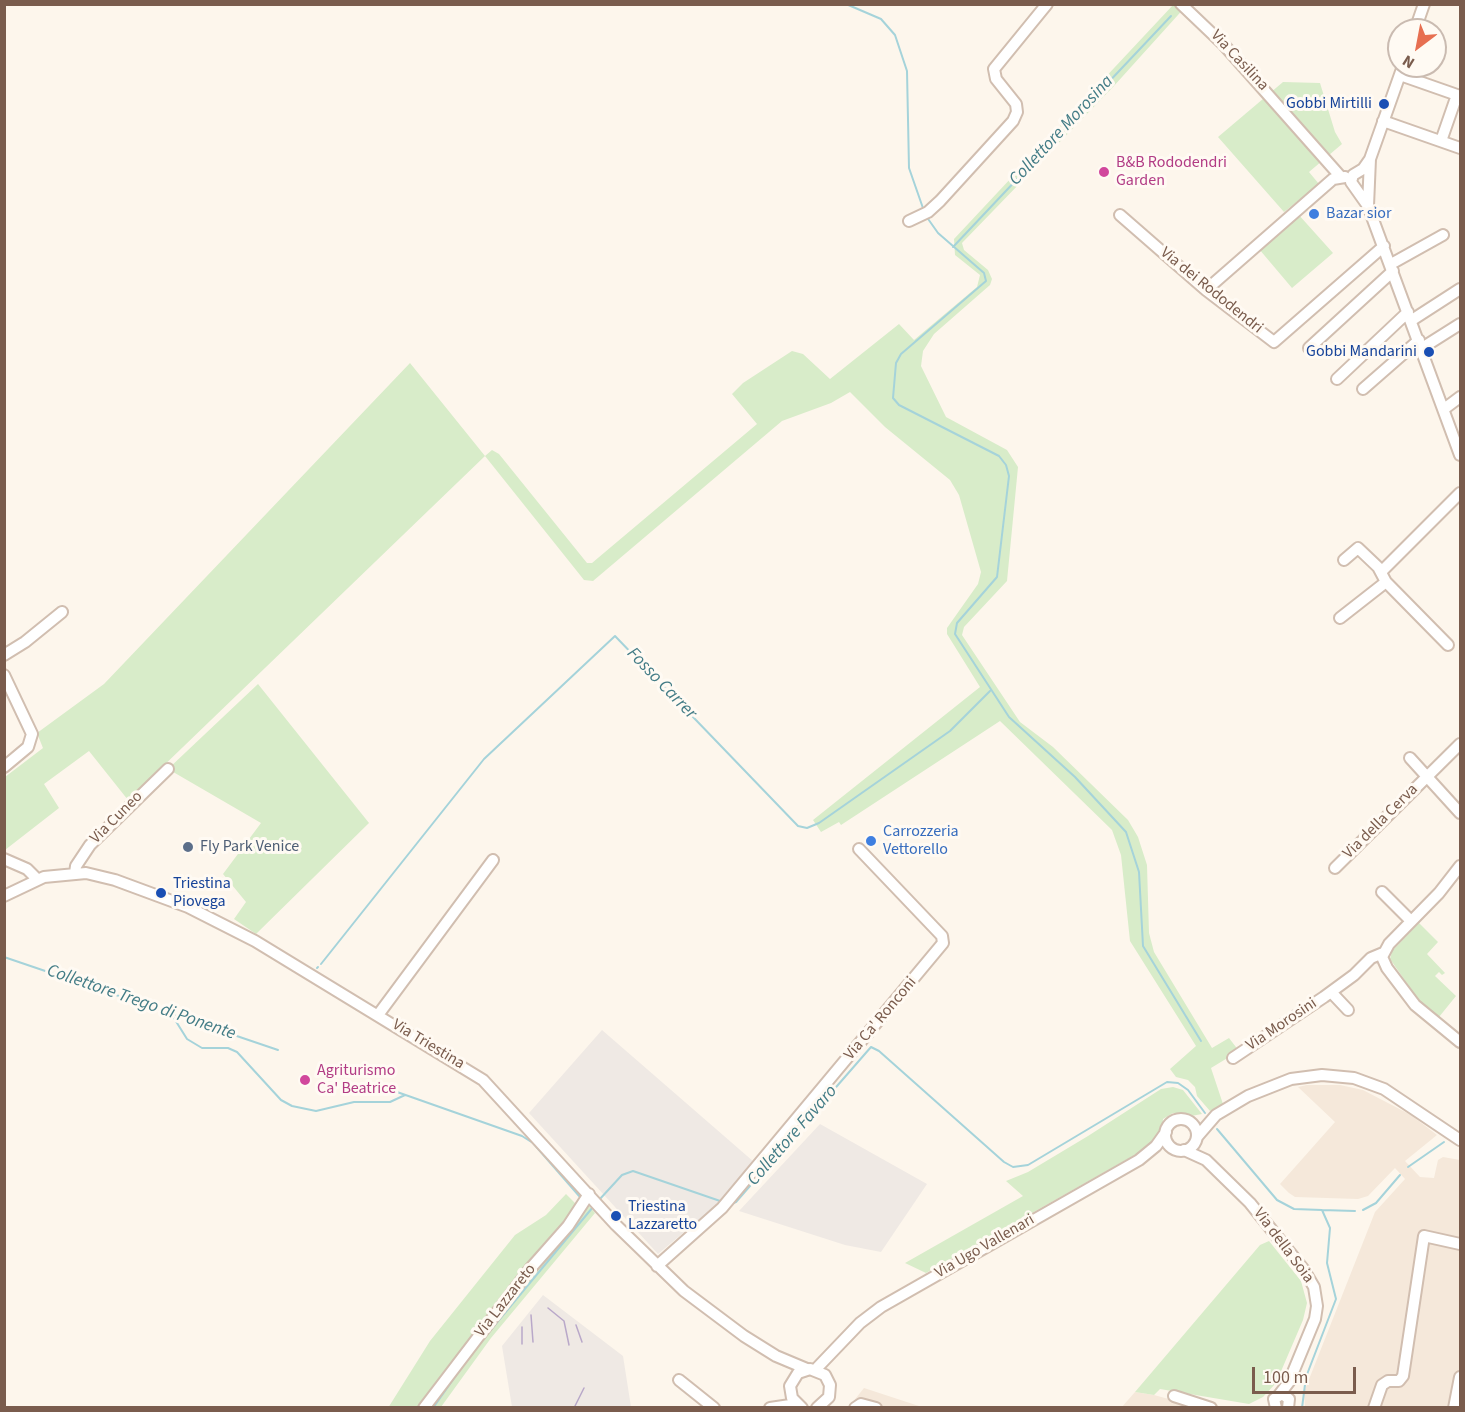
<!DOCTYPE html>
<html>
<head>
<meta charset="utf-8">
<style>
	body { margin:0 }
	#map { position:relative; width:1465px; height:1412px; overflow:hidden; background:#fdf6ec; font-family:"Source Sans 3",sans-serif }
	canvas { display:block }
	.frame { position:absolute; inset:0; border:6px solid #7a5c4d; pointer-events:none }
	.north { position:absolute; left:1387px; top:18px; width:60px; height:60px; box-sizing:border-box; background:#fffaf3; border:2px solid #cabbb1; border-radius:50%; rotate:212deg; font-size:16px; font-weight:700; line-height:24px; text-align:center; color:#7a5c4d }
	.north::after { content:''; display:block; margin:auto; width:21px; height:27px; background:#e76f51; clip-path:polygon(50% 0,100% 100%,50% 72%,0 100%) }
	.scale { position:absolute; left:1252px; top:1367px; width:104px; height:27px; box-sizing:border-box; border:3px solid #7a5c4d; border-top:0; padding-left:8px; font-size:18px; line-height:21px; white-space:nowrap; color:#7a5c4d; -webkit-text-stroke:4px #fffaf3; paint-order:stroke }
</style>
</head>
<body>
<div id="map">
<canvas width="1465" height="1412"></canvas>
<div class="frame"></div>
<div class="north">N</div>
<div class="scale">100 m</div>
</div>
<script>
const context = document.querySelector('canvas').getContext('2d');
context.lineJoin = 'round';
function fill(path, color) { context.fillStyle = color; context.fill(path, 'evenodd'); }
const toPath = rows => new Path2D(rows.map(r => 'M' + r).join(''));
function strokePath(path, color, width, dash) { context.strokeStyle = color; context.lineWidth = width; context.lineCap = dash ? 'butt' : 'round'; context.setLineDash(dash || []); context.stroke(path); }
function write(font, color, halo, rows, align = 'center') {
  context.font = font + ' "Source Sans 3",sans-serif'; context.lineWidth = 6; context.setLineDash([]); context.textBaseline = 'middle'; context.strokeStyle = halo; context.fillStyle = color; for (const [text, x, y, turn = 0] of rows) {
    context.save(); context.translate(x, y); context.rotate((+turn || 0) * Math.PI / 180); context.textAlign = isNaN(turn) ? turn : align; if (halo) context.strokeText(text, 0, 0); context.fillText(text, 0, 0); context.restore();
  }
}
fill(toPath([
	[1307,1085,1340,1085,1363,1090,1411,1115,1437,1135,1405,1161,1420,1177,1434,1178,1438,1160,1443,1157,1460,1160,1460,1407,1305,1407,1304,1392,1375,1212,1405,1179,1395,1168,1368,1196,1358,1199,1295,1197,1289,1193,1280,1184,1335,1122,1298,1087],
	[864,1388,922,1407,848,1408],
	[1135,1392,1154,1395,1198,1407,1121,1408]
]), '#f5e8da');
fill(toPath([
	[602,1030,754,1162,726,1197,658,1254,529,1113],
	[820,1124,927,1184,881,1252,845,1245,739,1211],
	[543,1295,623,1356,631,1407,512,1407,502,1346]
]), '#efe9e4');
fill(toPath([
	[1173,5,1187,5,1113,87,962,243,964,250,988,270,992,279,990,285,934,334,923,351,921,366,946,417,1007,450,1018,467,1007,581,964,627,962,635,1020,722,1053,747,1128,820,1138,837,1147,865,1149,933,1154,952,1212,1048,1229,1038,1239,1051,1211,1068,1223,1104,1210,1111,1197,1096,1195,1087,1188,1080,1176,1077,1170,1069,1196,1046,1130,941,1121,855,1112,830,1000,721,841,825,839,822,821,832,813,820,980,687,947,634,947,628,978,584,981,572,959,495,950,480,885,427,850,392,831,403,782,421,593,581,584,580,485,456,128,800,89,751,44,784,59,808,5,850,5,777,43,748,37,733,104,684,410,363,485,456,492,450,499,454,587,563,592,563,757,424,732,394,743,383,792,351,803,354,830,379,899,324,914,340,977,287,980,275,955,255,954,239],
	[1283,82,1320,83,1335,132,1342,144,1309,172,1319,184,1284,212,1218,137],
	[1298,214,1333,253,1292,288,1259,249],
	[258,684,369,823,256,934,234,919,246,902,223,874,261,823,168,769],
	[1419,923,1438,942,1427,954,1445,973,1442,975,1439,972,1435,976,1456,996,1439,1017,1420,1002,1390,959,1392,951],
	[1173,1087,1183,1090,1202,1114,1191,1116,1173,1113,1163,1119,1162,1131,1154,1144,926,1273,905,1263,1023,1196,1006,1181,1028,1172,1088,1136,1161,1089],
	[566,1194,576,1204,581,1196,595,1213,491,1338,441,1407,388,1408,430,1341,515,1235,546,1215],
	[1269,1241,1301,1281,1307,1303,1303,1320,1276,1383,1263,1397,1249,1404,1160,1389,1154,1395,1135,1392,1260,1245]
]), '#d8ecc9');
strokePath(toPath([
	[846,4,881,19,895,35,907,71,909,168,924,211],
	[926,216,938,233,984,273,986,281,901,354,896,363,893,398,899,405,999,456,1006,465,1009,476,997,577,957,623,955,634,1009,717,1075,777,1126,832,1139,872,1143,946,1201,1041],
	[953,247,1171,16],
	[4,957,278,1050],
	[321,964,484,759,615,636,798,826,807,828,819,823,950,731,990,691],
	[317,968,318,967],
	[172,1015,187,1039,202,1048,228,1048,237,1052,281,1100,292,1106,316,1111,354,1102,390,1102,405,1095],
	[380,1086,522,1136,533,1143,580,1197],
	[1217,1129,1277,1200,1294,1209,1322,1210,1330,1228,1327,1263,1336,1299,1306,1377,1302,1408],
	[1408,1167,1444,1142],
	[599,1200,622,1175,633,1171,723,1202],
	[731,1204,736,1202,871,1047,879,1051,1004,1162,1013,1167,1028,1165,1167,1082,1178,1083,1188,1090,1205,1113],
	[1322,1210,1355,1211],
	[1363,1210,1376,1203,1400,1175],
	[484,1338,593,1207],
	[433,1408,464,1364]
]), '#a5d3da', 2);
const minor = toPath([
	[1181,4,1224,45,1340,176],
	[1415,30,1424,4],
	[1400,75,1460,96],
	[1383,121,1460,148],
	[1441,141,1457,95],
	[1370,159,1363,169,1353,175,1351,182,1368,206,1460,455],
	[1368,206,1370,159,1403,66],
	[1120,215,1206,290,1274,342,1384,246],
	[909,221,928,212,940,201,1013,121,1017,112,1016,104,996,79,994,69,1047,4],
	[1391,264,1443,235],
	[1206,290,1333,179,1345,177],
	[1412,320,1460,289],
	[1309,348,1393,271],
	[1422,348,1460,324],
	[1337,379,1408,312],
	[1363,389,1419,340],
	[1444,409,1460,397],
	[1344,560,1358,548,1378,567,1386,582,1448,645],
	[1381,572,1460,493],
	[1340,618,1386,582],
	[4,655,25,642,62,612],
	[4,675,32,734,28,747,4,767],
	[1410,758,1460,813],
	[4,859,27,869,37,879],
	[1460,866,1439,893,1389,944,1382,957,1387,968,1415,1005,1460,1042],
	[1335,868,1460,744],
	[75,873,76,866,90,845,168,769],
	[1382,892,1411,921],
	[4,896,44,877,86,873,115,880,188,907,255,941,483,1080,616,1225,684,1291,744,1336,776,1356,807,1369],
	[1331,992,1348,1010],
	[378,1015,493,860],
	[1233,1058,1324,997,1354,975,1371,958,1383,953],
	'1165 1135a16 16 0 1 1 32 0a16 16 0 1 1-32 0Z',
	[1197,1137,1216,1115,1248,1096,1291,1079,1322,1075,1354,1078,1384,1089,1460,1140],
	[1184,1150,1206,1160,1250,1203,1304,1270,1314,1287,1317,1306,1315,1319,1289,1382,1279,1395],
	[657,1266,722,1208,943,943,942,936,859,849],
	[816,1369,860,1323,881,1307,1139,1160,1156,1146,1166,1132],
	[679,1380,714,1408],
	[1174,1396,1211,1408],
	[424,1408,530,1269,568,1226,589,1194],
	[770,1408,797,1404],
	[802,1408,792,1398,790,1386,798,1373,810,1369,825,1375,830,1385,829,1397,817,1408],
	[855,1408,861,1404,876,1408],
	[1276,1408,1274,1399,1282,1394,1289,1399,1288,1408],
	[1374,1408,1382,1385,1388,1381,1399,1381,1403,1376,1424,1236,1460,1244],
	[1454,1408,1460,1377]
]);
strokePath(minor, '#d1beb0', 14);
strokePath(minor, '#fff', 10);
strokePath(toPath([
	[548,1308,564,1321,569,1345],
	[531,1315,533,1342],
	[576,1325,582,1342],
	[522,1327,522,1344],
	[574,1408,584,1388]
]), '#b9a8c9', 1.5);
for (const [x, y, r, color] of [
	[1384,104,6,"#1a4fb4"],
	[1104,172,6,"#d1479c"],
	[1314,214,6,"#3f7fe0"],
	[1429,352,6,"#1a4fb4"],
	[871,841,6,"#3f7fe0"],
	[188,847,6,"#5c6f8a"],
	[161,893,6,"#1a4fb4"],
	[305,1080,6,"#d1479c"],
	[616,1216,6,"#1a4fb4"]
]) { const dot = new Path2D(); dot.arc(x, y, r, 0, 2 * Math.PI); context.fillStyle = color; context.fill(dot); strokePath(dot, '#fffaf3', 2); }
write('16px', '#7a5c4d', '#fffaf3', [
	["Via Casilina",1239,61,47],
	["Via dei Rododendri",1211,291,39],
	["Via Cuneo",117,818,-45],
	["Via della Cerva",1381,822,-45],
	["Via Ca' Ronconi",881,1019,-50],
	["Via Morosini",1282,1025,-34],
	["Via Triestina",428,1045,31],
	["Via della Soia",1283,1246,53],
	["Via Ugo Vallenari",985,1247,-30],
	["Via Lazzareto",506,1301,-52]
]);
write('16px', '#164399', '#fffaf3', [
	["Gobbi Mirtilli",1372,104],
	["Gobbi Mandarini",1417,352],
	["Triestina",173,884,"left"],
	["Piovega",173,902,"left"],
	["Triestina",628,1207,"left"],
	["Lazzaretto",628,1225,"left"]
], 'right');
write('16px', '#b23c85', '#fffaf3', [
	["B&B Rododendri",1116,163],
	["Garden",1116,181],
	["Agriturismo",317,1071],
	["Ca' Beatrice",317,1089]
], 'left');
write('16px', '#366cbe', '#fffaf3', [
	["Bazar sior",1326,214],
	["Carrozzeria",883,832],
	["Vettorello",883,850]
], 'left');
write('16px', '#4e5e75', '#fffaf3', [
	["Fly Park Venice",200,847]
], 'left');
write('italic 18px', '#437c86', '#fffaf3', [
	["Collettore Morosina",1062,131,-47],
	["Fosso Carrer",661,684,46],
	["Collettore Trego di Ponente",141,1003,19],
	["Collettore Favaro",793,1136,-49]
]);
</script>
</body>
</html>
